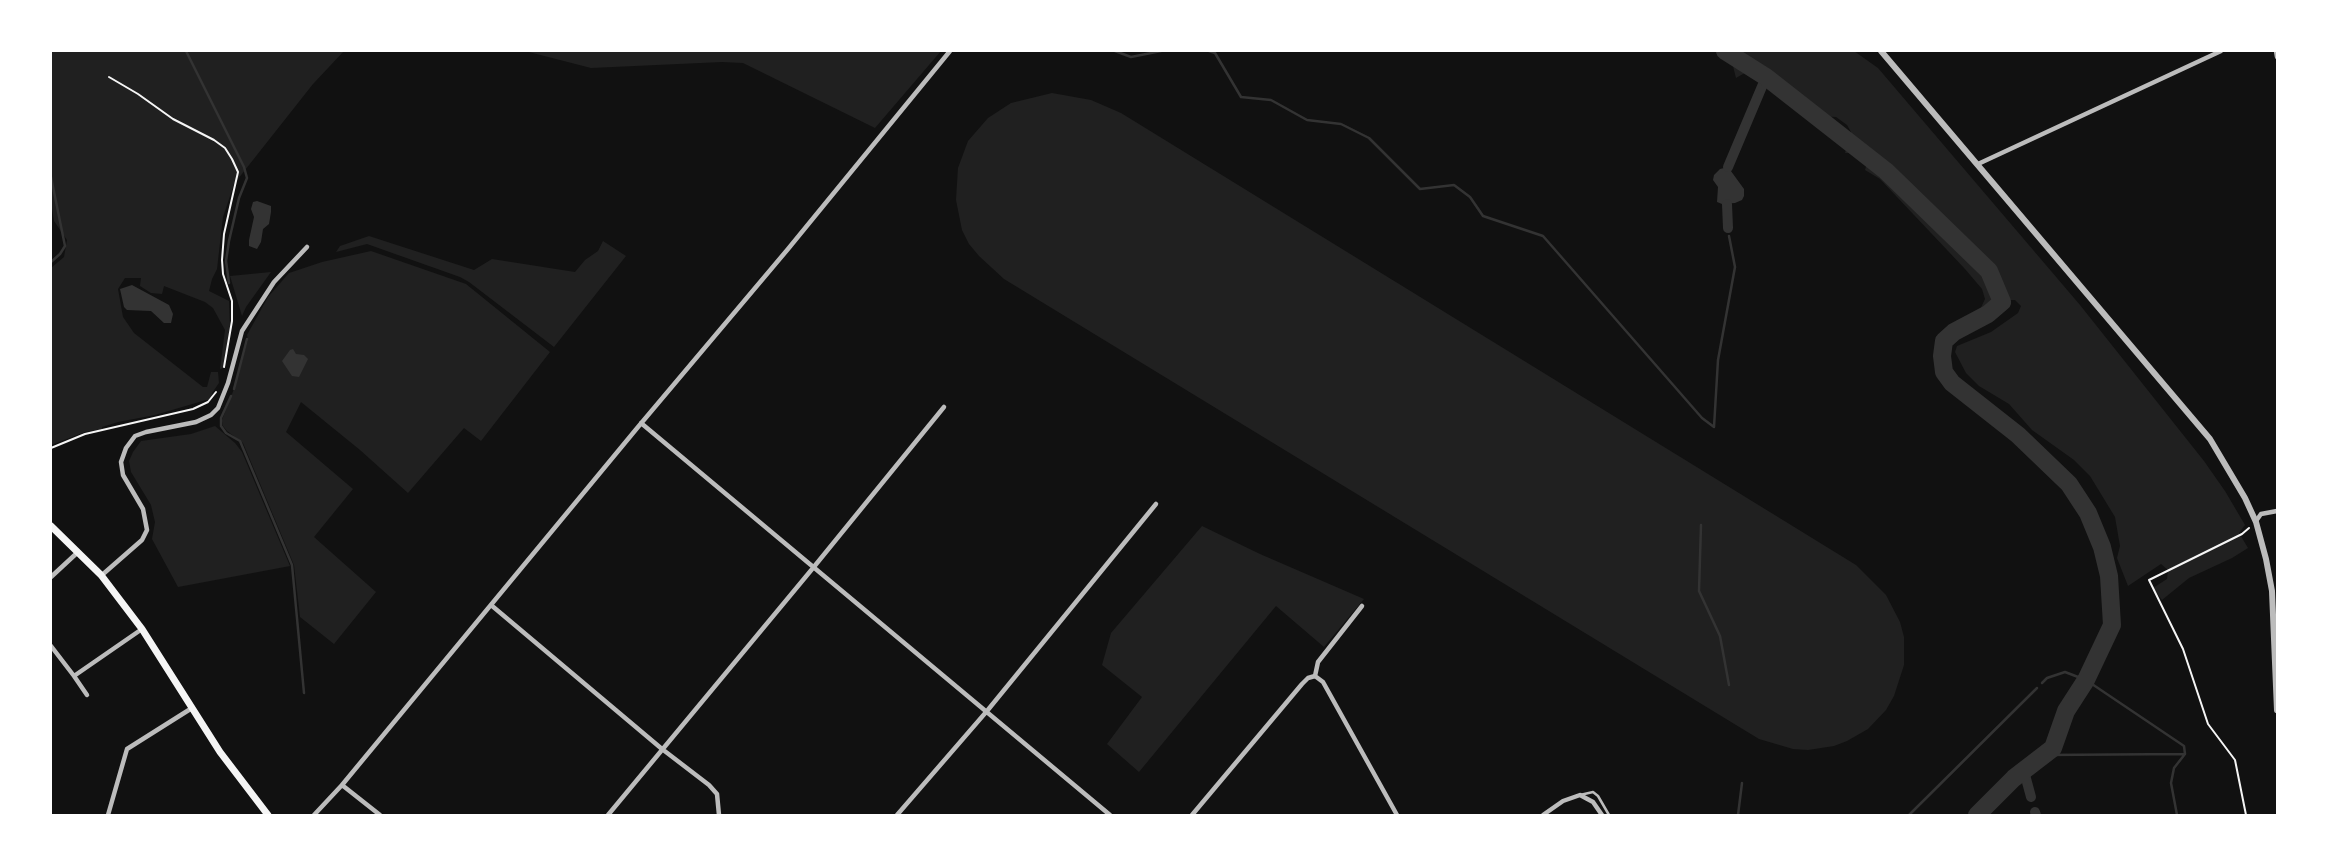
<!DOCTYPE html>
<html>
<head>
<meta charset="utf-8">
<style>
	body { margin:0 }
	#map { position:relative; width:2328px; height:866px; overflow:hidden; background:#111; font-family:Manrope,sans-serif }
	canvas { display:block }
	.frame { position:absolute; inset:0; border:52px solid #fff; pointer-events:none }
</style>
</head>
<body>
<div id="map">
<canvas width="2328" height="866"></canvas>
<div class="frame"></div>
</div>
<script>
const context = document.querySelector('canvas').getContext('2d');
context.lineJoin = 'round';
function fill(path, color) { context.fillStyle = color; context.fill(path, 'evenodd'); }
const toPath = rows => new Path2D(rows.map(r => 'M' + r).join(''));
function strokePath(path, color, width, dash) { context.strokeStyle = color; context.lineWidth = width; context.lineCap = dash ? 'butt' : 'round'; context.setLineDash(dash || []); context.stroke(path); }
fill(toPath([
	[51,51,344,51,313,84,234,184,223,217,217,269,212,279,209,291,229,301,230,328,223,368,220,369,225,330,213,308,205,302,164,286,162,294,151,293,140,286,141,278,125,278,118,289,123,317,134,333,203,387,207,387,211,372,218,372,219,383,212,393,211,401,206,400,155,415,118,422,102,427,102,429,85,432,51,445,51,268,64,257,67,240,54,221,51,203],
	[525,51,941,51,875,128,743,63,722,62,591,68],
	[1729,51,1854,51,1878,68,2080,305,2204,461,2225,491,2245,525,2239,533,2248,548,2232,558,2189,578,2162,600,2153,588,2167,579,2168,570,2161,564,2128,586,2117,558,2120,546,2115,517,2090,476,2074,460,2032,430,2009,404,1979,386,1966,373,1955,352,1957,346,1991,332,2018,313,2021,306,2015,300,2000,300,1987,311,1978,314,1985,299,1982,289,1965,269,1880,179,1865,170,1868,160,1857,153,1845,153,1851,132,1847,125,1836,117,1820,116,1766,73,1755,67,1736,78,1733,66,1735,54],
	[1052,93,1091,100,1121,113,1856,565,1886,595,1900,622,1904,637,1904,665,1894,696,1886,710,1868,729,1847,741,1834,746,1808,750,1793,749,1759,739,1004,279,979,256,969,244,962,230,956,200,958,168,968,141,988,118,1011,103],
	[369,236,474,270,492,259,575,272,585,260,598,251,603,241,626,256,554,347,469,282,460,277,367,244,336,252,340,246],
	[371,251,466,284,550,352,481,441,464,428,408,493,360,450,301,402,286,432,353,489,314,537,376,592,334,644,300,617,294,565,243,443,227,431,223,426,222,420,234,389,248,340,247,335,268,297,289,273,322,262],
	[271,272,246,307,242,316,230,276],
	[215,426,235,443,242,452,290,566,178,587,152,539,155,522,151,505,131,472,129,461,133,452,141,441,191,434],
	[1202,526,1260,554,1364,599,1324,647,1276,606,1139,772,1107,744,1142,697,1102,665,1111,633]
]), '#202020');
fill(toPath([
	[1728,167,1744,189,1744,196,1742,200,1735,203,1722,204,1717,202,1718,187,1713,180,1714,175,1720,169],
	[257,201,271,206,271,212,269,224,263,229,261,242,257,249,249,246,249,240,254,217,251,209,253,202],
	[132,285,169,305,173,314,171,323,164,323,151,311,127,310,124,307,120,289],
	[293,349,296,354,304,355,308,359,299,377,292,376,282,361,290,350]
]), '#333');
strokePath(toPath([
	[186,51,244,167,247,178,239,198,229,241,226,261,229,283],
	[1115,51,1131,57,1161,51],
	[1209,51,1215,53,1241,97,1271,100,1307,120,1341,124,1369,138,1420,189,1454,185,1470,197,1483,216,1543,236,1702,418,1714,427],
	[51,177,65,246,60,254,51,262],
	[234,389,247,339],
	[231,396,221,418,221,426,226,433,240,441,292,565,304,693],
	[1714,427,1718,360,1735,267,1729,236],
	[1701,525,1699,591,1720,636,1729,685],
	[2042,683,2047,678,2065,672,2086,680,2184,746,2185,754,2174,768,2171,783,2177,815],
	[2044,755,2185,754],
	[1738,815,1742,783],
	[1909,815,2037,688]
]), '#333', 2.5);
strokePath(toPath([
	[1728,167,1766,77],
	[1727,204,1728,228],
	[2024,771,2031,797],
	[2035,812,2036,815]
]), '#333', 10);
strokePath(toPath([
	[1725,51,1766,77,1886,171,1989,271,2002,302,1988,314,1954,332,1944,341,1942,356,1944,372,1952,383,2018,435,2069,484,2088,513,2102,547,2109,576,2112,625,2086,680,2066,711,2053,748,2014,778,1977,815]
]), '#333', 18);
strokePath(toPath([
	[109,77,138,94,173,119,214,140,225,148,232,159,238,172,224,234,222,260,223,274,232,301,232,321,224,367],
	[51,448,85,434,193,409,208,402,216,392],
	[2246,815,2235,760,2208,724,2183,649,2149,580,2242,534,2249,528]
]), '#f5f5f5', 2);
strokePath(toPath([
	[1580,795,1593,792,1598,796,1609,815]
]), '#bcbcbc', 2.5);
strokePath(toPath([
	[2276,51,2277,57],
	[1978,164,2221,51],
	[641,423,1110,815],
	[2256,521,2261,514,2277,511],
	[102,575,142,540,147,530,143,509,123,475,121,462,126,448,135,436,146,432,196,422,211,415,218,408,228,383,242,331,274,282,307,247],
	[51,577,78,552],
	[491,605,662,749,709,785,717,794,719,815],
	[51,646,74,676,142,629],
	[74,676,87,695],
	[1315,676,1323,682,1397,815],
	[342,785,380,815],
	[108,815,127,749,192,708],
	[314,815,342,785,638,427,788,249,950,51],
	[608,815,813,568,944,407],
	[897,815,987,711,1156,504],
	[1192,815,1302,684,1308,678,1315,676,1318,662,1362,606],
	[1543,815,1563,801,1580,795,1593,802,1602,815]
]), '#bcbcbc', 4.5);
strokePath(toPath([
	[1881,51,2210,439,2245,498,2256,522,2266,559,2272,591,2277,710]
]), '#bcbcbc', 6);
strokePath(toPath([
	[51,526,101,575,142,629,220,752,268,815]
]), '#f5f5f5', 7);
</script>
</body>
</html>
